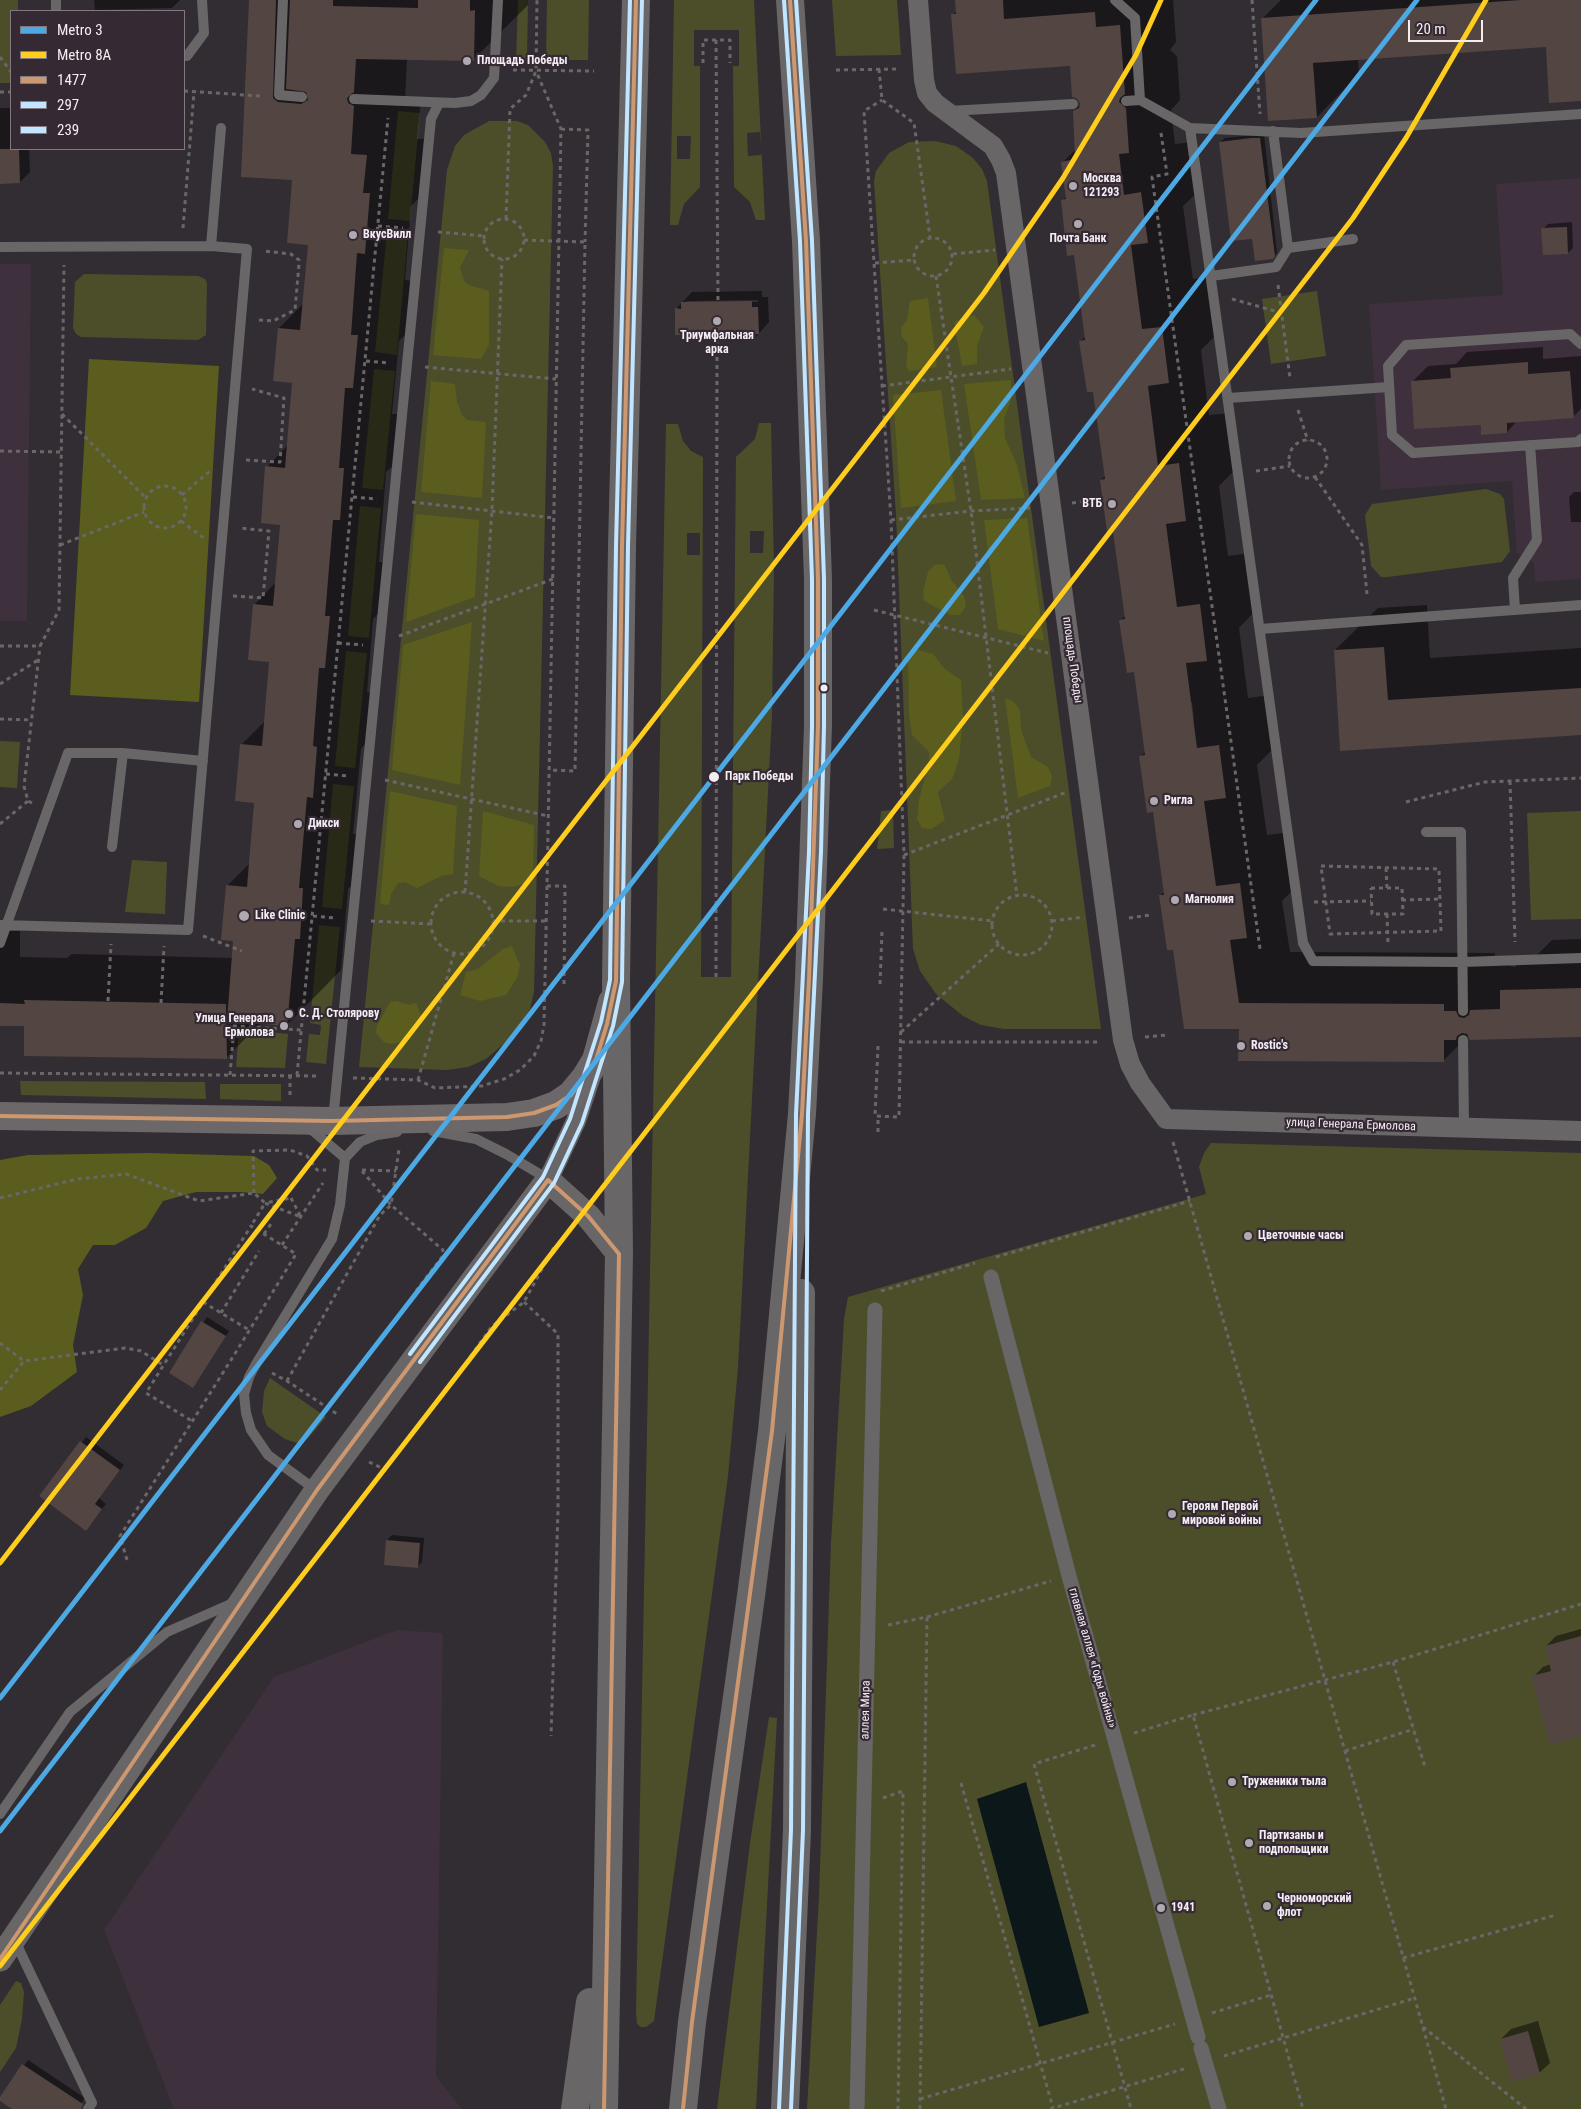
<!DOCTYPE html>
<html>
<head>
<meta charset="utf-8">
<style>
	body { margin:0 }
	#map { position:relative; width:1581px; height:2109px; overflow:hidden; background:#322d32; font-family:"Roboto Condensed",sans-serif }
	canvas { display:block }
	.legend { position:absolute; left:10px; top:10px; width:175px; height:140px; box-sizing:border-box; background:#352a34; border:1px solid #817880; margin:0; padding:6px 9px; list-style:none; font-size:15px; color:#f3edf3 }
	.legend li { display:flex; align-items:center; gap:10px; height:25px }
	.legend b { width:25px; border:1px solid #817880 }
	.scale { position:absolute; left:1408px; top:20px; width:75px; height:22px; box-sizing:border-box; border:2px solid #f3edf3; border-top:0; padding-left:6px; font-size:15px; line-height:18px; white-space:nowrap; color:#f3edf3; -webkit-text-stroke:4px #352a34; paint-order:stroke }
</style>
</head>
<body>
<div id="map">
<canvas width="1581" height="2109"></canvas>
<ul class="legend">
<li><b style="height:6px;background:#4da9e3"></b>Metro 3</li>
<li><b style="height:6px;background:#ffcd1c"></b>Metro 8А</li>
<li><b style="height:6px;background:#cd976f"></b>1477</li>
<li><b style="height:6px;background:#c2e6ff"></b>297</li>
<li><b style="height:6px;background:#c2e6ff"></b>239</li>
</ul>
<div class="scale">20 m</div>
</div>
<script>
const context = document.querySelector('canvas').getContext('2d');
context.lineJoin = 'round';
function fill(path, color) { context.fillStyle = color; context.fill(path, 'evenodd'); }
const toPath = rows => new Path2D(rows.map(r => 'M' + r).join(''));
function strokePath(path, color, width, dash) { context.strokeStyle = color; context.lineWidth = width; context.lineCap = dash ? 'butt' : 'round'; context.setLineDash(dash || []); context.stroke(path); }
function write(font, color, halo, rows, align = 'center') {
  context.font = font + ' "Roboto Condensed",sans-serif'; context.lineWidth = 4.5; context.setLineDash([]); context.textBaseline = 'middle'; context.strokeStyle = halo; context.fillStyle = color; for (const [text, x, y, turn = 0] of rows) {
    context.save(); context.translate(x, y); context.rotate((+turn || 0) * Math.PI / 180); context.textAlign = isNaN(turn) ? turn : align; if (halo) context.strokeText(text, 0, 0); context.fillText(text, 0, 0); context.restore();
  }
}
fill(toPath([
	[1581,178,1581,579,1535,582,1534,563,1517,553,1512,481,1381,490,1369,304,1503,295,1496,184],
	[0,264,31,264,27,621,0,621],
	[397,1630,443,1633,436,2076,462,2109,174,2109,104,1930,274,1677]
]), '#3e303d');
fill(toPath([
	[0,0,18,0,18,11,11,11,11,83,0,83],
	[518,0,528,0,527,61,516,61],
	[547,0,589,0,588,60,546,60],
	[674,0,754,0,765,220,756,220,750,202,734,187,733,66,739,66,739,30,694,30,694,66,700,66,700,187,684,204,678,225,670,225],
	[760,132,762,155,748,156,747,133],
	[677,136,691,136,690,159,677,159],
	[832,0,897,0,901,55,836,56],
	[398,111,420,113,410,221,388,219],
	[489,121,517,121,528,125,545,142,551,153,553,166,534,992,530,1009,513,1036,486,1059,468,1067,447,1070,359,1067,447,170,455,146,464,135],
	[935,141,956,146,973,158,982,169,987,181,1101,1029,1004,1029,981,1025,963,1016,936,994,920,971,913,949,896,515,874,181,876,171,889,153,909,142],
	[387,232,408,234,397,355,375,352],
	[84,274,198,276,205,279,207,283,206,335,198,340,81,337,76,334,73,328,75,282],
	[1317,291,1326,356,1271,364,1262,299],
	[374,369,395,371,383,490,362,488],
	[759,423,771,423,774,568,772,715,738,1368,728,1476,654,2021,646,2027,641,2027,637,2024,636,2013,666,424,678,424,683,441,691,451,703,457,701,977,731,977,736,457,755,439],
	[750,531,764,531,763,553,750,553],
	[687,533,700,533,700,555,687,555],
	[1486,489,1500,494,1504,499,1510,551,1502,562,1388,577,1381,577,1371,566,1365,515,1372,504],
	[360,506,381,508,369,638,348,636],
	[346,651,367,653,355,768,335,766],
	[0,741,20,742,17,788,0,787],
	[333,784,354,786,342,909,322,907],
	[893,810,894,848,877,849,881,811],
	[1581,811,1581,919,1531,920,1527,813],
	[132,860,167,862,165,914,125,912],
	[319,925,340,927,326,1064,306,1062,309,1034,320,1035,321,1025,310,1023],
	[239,1029,288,1034,285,1068,236,1067],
	[20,1081,205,1082,206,1099,21,1095],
	[220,1084,281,1084,281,1101,220,1099],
	[1211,1143,1581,1153,1581,2109,807,2109,819,1896,831,1543,844,1319,848,1297,1206,1194,1199,1167,1204,1153],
	[270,1378,326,1417,308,1438,297,1443,285,1439,267,1426,262,1412,264,1391],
	[769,1717,777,1718,756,2109,717,2109,750,1843],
	[16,1981,21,1983,24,1992,22,2019,16,2048,0,2072,0,2005]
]), '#4c4e2a');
fill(toPath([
	[444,248,469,250,460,268,464,281,469,285,489,291,489,345,481,359,433,355],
	[928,298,937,367,909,371,906,366,908,344,902,337,901,328,907,320,910,301],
	[974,315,984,327,977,346,977,364,962,366,954,322],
	[89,359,219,366,199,702,70,695],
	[1011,380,1011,400,1004,419,1005,438,1017,465,1025,498,981,500,964,384],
	[431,381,455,384,457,402,462,415,467,420,486,422,482,498,421,492],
	[941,390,956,501,901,508,893,395],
	[416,514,479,520,475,597,406,622],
	[1027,518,1044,641,998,629,984,520],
	[944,564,952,581,964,596,966,606,960,615,950,615,924,601,923,591,928,572,934,565],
	[472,622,460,785,392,770,403,645],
	[915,649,933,654,945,669,961,680,963,719,959,759,952,779,938,792,945,820,931,829,922,828,917,819,919,800,929,762,929,752,912,735,909,715,908,658],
	[1005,698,1014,702,1020,710,1021,730,1031,757,1048,767,1052,776,1050,786,1018,798],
	[390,791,457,806,453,874,441,876,417,888,405,882,398,883,391,894,389,905,380,904],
	[483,811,534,825,533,881,513,887,498,886,479,876],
	[512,946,520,965,517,978,506,995,480,1001,460,995,466,972,478,969,503,949],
	[396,1001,409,1005,416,1003,421,1015,408,1041,390,1044,384,1042,376,1033,377,1026,390,1002],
	[149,1153,254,1156,269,1165,277,1178,263,1194,241,1192,196,1192,163,1201,146,1228,115,1245,93,1245,78,1269,83,1295,73,1345,77,1372,31,1406,0,1417,0,1160,28,1155]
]), '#5a5d1d');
fill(toPath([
	[1026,1782,1089,2013,1039,2027,977,1799]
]), '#0c1719');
fill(toPath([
	[94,0,180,0,172,8,95,10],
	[251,0,528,0,528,5,473,60,407,59,405,100,421,101,417,139,424,139,419,198,411,206,405,280,412,281,407,333,399,341,392,414,398,414,394,465,386,472,379,562,384,562,379,613,373,619,367,692,371,693,367,742,361,749,353,834,357,834,354,884,348,889,341,970,287,1025,261,1023,226,1058,26,1025,0,1024,0,931,20,931,20,957,67,958,72,954,233,958,234,940,227,886,250,863,255,801,241,745,265,721,270,661,254,605,276,582,281,523,267,467,288,445,294,382,279,328,304,303,309,243,293,178,242,176],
	[956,0,1173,0,1176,42,1170,50,1177,56,1180,100,1171,110,1175,144,1192,142,1199,191,1183,206,1193,279,1213,276,1220,331,1201,350,1209,415,1230,413,1237,468,1219,486,1228,556,1251,553,1258,608,1239,628,1248,698,1270,695,1277,745,1257,765,1267,835,1291,832,1298,885,1282,901,1290,952,1495,953,1494,960,1507,960,1510,966,1515,967,1522,959,1533,959,1552,940,1581,939,1581,1035,1469,1035,1443,1061,1240,1028,1174,948,1160,896,1164,892,1154,811,1140,757,1145,752,1135,670,1121,620,1126,615,1114,530,1101,480,1105,476,1094,390,1080,342,1086,336,1075,253,1062,201,1067,196,1063,162,1076,149,1074,111,1081,104,1072,64,953,15,957,11],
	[1189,702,1192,702,1194,719,1192,719],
	[1281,0,1581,0,1581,100,1547,46,1358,59,1359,74,1317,117,1263,18],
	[0,108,11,108,11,149,29,149,30,172,20,182,0,183],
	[1264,134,1277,253,1272,258,1253,237,1220,142,1225,138],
	[1572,222,1573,248,1568,253,1543,229,1548,224],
	[762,291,762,297,768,297,769,322,754,339,683,334,676,309,692,292],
	[758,300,758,302,685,303,687,301],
	[1543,347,1543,359,1581,356,1581,409,1573,417,1517,421,1507,432,1482,424,1412,382,1428,366,1456,364,1467,352],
	[1574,492,1581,492,1581,522,1571,522,1569,497],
	[1427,605,1430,658,1581,648,1581,734,1341,750,1335,650,1378,608],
	[207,1317,229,1331,193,1387,171,1373],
	[86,1437,124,1465,99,1498,106,1504,86,1529,41,1496],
	[392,1535,424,1538,422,1562,417,1567,387,1540],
	[1581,1629,1581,1735,1533,1677,1543,1667,1551,1664,1546,1646,1556,1636],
	[1538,2021,1550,2063,1539,2073,1501,2039,1511,2029],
	[28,2060,85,2098,77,2109,14,2109,0,2100]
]), '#0007');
fill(toPath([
	[249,0,276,0,273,98,278,102,301,104,308,100,306,92,286,89,290,0,333,0,333,6,418,8,418,0,470,0,470,11,475,10,474,61,356,59,354,92,347,98,348,103,354,106,351,154,367,155,363,193,370,193,365,254,357,253,351,335,358,335,353,388,345,388,339,468,344,468,340,520,333,520,325,616,330,616,325,668,319,668,313,746,317,747,313,798,307,797,299,888,303,888,300,939,295,939,287,1026,227,1021,233,941,221,940,226,885,247,887,254,803,235,801,240,744,262,746,269,662,248,660,253,604,273,606,280,525,261,523,265,466,285,468,292,383,273,381,278,328,300,330,308,245,287,243,292,180,241,177],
	[955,0,1003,0,1004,19,1095,12,1096,27,1120,25,1125,94,1120,98,1119,102,1126,108,1129,153,1119,154,1124,195,1141,192,1148,243,1131,245,1142,329,1162,327,1169,383,1148,386,1158,466,1179,463,1186,521,1166,524,1177,607,1200,604,1207,661,1186,663,1197,748,1219,745,1226,798,1204,801,1216,886,1240,883,1247,938,1230,940,1239,1003,1444,1004,1444,1011,1456,1011,1459,1017,1464,1018,1469,1015,1470,1010,1500,1009,1500,990,1581,988,1581,1037,1470,1040,1467,1034,1462,1033,1457,1036,1456,1040,1444,1040,1444,1062,1238,1061,1239,1029,1184,1029,1173,950,1167,950,1159,895,1164,895,1153,812,1147,813,1139,756,1145,755,1134,672,1127,673,1119,620,1125,619,1113,532,1107,532,1100,480,1105,479,1093,392,1087,392,1079,341,1085,340,1074,255,1067,256,1061,200,1066,199,1061,162,1075,159,1073,111,1079,108,1080,103,1076,98,1072,97,1070,66,956,74,951,14,956,14],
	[1521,0,1581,0,1581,101,1549,103,1546,47,1313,63,1317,118,1268,121,1261,18],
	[1251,138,1260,138,1275,256,1273,259,1255,261,1252,239,1231,241,1219,142],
	[0,149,19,149,20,183,0,184],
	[1567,227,1568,254,1543,255,1541,228],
	[752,301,752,307,758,307,759,334,753,334,754,340,682,341,682,335,675,335,675,308,681,309,681,302],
	[1528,362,1528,374,1570,371,1574,418,1507,423,1507,433,1481,435,1481,425,1414,429,1411,381,1451,378,1450,368],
	[1384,647,1388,700,1581,688,1581,735,1340,751,1334,650],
	[24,1000,226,1004,227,1059,24,1056,24,1026,0,1026,0,1003,25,1004],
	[201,1321,226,1336,193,1388,169,1373],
	[80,1441,120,1470,95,1504,102,1509,86,1531,39,1496],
	[386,1540,420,1543,418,1568,384,1565],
	[1581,1636,1581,1736,1550,1745,1531,1676,1551,1671,1545,1646],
	[1528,2031,1540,2074,1512,2082,1500,2039],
	[22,2064,83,2104,81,2109,12,2109,0,2101,0,2097]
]), '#534542');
strokePath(toPath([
	[1252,0,1260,114],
	[716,40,718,302],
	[0,57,11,72],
	[703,63,703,40,730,40,730,63],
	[879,69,882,100,914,123,930,237],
	[513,70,594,71],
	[836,70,900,69],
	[184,91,261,96],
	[0,92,11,92],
	[561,129,588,130,585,242],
	[1161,133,1167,174,1152,177,1260,949],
	[506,219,510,109,526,95,536,71,537,0],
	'484 239a20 20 0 1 1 40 0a20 20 0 1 1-40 0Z',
	[378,226,403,228],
	[183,228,194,92],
	[438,232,485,236],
	'914 257a19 19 0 1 1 38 0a19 19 0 1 1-38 0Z',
	[524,240,585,242,575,771,549,770],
	[953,254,995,250],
	[875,263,914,260],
	[936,276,971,511,1017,896],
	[1278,285,1290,378],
	[1232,299,1282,313],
	[259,320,273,321,295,310,299,264,299,260,291,254,264,251],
	[366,361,390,363],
	[425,367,556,379],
	[882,386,1011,369],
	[1298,410,1308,441],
	[62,414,146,498],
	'1289 459a19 19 0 1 1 38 0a19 19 0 1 1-38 0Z',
	[0,451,61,452],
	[246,460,280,462,284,398,252,389],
	[1256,471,1290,466],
	[1315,477,1362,545,1367,594],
	'144 507a21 21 0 1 1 42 0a21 21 0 1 1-42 0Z',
	[182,495,210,471],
	[353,497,377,499],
	[412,502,554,518],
	[1072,503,1093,500],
	[891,520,971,511,1030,508],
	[181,521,205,539],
	[60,545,144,512],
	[233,596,263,598,269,531,239,528],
	[874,610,1048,653],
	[399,636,553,579],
	[338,643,363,645],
	[0,646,40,646,59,610,64,265],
	[0,684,38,660],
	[0,719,32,720],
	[326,774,349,776],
	[385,780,548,816],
	[1510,781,1515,942],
	[1406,802,1485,782,1581,778],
	[32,803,28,801,24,786,40,646],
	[0,824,28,801],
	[904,855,1067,792],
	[1321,866,1439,869,1441,931,1330,934,1321,866],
	[1386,868,1387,888],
	[547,886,565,886,564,985],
	[1371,888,1402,888,1403,914,1372,914,1371,888],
	[465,892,492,510,502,259],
	'431 923a31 31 0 1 1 62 0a31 31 0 1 1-62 0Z',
	'992 925a30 30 0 1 1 60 0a30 30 0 1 1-60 0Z',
	[1402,900,1442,899],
	[1314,902,1371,901],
	[883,909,993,921],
	[1387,914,1388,943],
	[313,916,335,918],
	[1129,918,1150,915],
	[371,921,431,924],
	[493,921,546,921],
	[1052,921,1084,917],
	[203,936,242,951],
	[716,977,717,334],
	[880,984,882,931],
	[108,1001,111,944],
	[161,1003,164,946],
	[901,1032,999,944],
	[1145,1037,1167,1035],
	[901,1042,1101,1042],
	[878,1046,875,1116,899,1117,904,855,891,520,864,111,882,100],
	[0,1073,319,1076],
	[230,1075,234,1026,301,1030],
	[297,1075,388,118],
	[353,1078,418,1080,435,1088,482,1086,504,1079,520,1070,534,1056,541,1041,544,1025,547,886,561,129,536,71],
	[418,1080,454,953],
	[290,1095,290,1075],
	[878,1132,878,1116],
	[1173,1142,1446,2109],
	[362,1170,396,1171],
	[362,1171,391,1205,399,1149],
	[254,1193,253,1151,290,1150,307,1156,317,1170,326,1170],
	[0,1198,77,1179,126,1174,199,1201,254,1193,265,1203,251,1226],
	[291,1198,301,1217,265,1203,291,1198],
	[264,1234,271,1224],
	[282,1245,323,1183],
	[996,1257,1190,1201],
	[881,1291,975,1263],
	[203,1302,249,1330],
	[524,1302,558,1334,558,1510,551,1736],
	[221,1313,259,1251],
	[0,1343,24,1361],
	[470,1357,492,1326,524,1302,554,1247],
	[272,1373,287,1381,337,1414],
	[287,1381,380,1215,391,1205,443,1250,442,1257,416,1291],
	[0,1390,24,1361,125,1348,141,1351,163,1365],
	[369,1462,386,1470],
	[127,1560,120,1536,236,1352,296,1254,251,1226,146,1393,192,1421],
	[927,1617,1051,1581],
	[888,1625,927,1617,920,2109],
	[1393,1662,1425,1767],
	[1193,1715,1393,1662,1581,1604],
	[1134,1733,1193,1715,1303,2109],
	[1095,1745,1034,1764,1131,2109],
	[1345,1751,1414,1729],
	[961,1783,1053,2108],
	[883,1798,903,1791,898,2109],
	[1403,1958,1556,1915],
	[1212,2013,1271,1995],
	[1423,2027,1526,2109],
	[1224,2056,1415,1998],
	[920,2099,1175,2024],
	[1050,2109,1187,2068]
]), '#696768', 3, [4, 4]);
strokePath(toPath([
	[56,0,56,11],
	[283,0,279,95,302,97],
	[1115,0,1135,18,1140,100],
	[184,56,187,56,204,33,202,0],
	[354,99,455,103,471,101,481,95,494,78,498,0],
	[1126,101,1140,100,1190,128,1303,943,1313,961,1463,962,1581,958],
	[949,111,1073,104],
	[1190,128,1301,133,1581,114],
	[1273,131,1288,248,1353,239],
	[211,246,221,128],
	[0,247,211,246,247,249,188,930,0,925],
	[1211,276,1276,267,1288,248],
	[1581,344,1570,334,1406,345,1388,366,1392,435,1413,453,1578,442,1581,439],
	[1228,398,1389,387],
	[1515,610,1513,578,1537,540,1530,445],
	[1260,629,1581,605],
	[1426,832,1461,832,1463,1011],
	[112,847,123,753],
	[0,943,68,753,123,753,203,761],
	[1463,1040,1464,1128],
	[333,1120,431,119,439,103],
	[307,1128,313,1131,345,1158],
	[433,1131,476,1139,506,1154,548,1179],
	[316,1490,268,1455,251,1430,246,1413,244,1394,249,1377,256,1364,332,1239,340,1205,345,1158,360,1142,377,1135,397,1132],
	[0,1814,70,1712,167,1632,233,1603],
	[15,1941,92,2103,88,2109]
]), '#686667', 10);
strokePath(toPath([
	[991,1277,1069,1576,1198,2037],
	[1201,2048,1219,2109],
	[857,2109,875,1310]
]), '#686667', 15);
strokePath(toPath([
	[918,0,924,80,927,93,935,103,993,146,1001,160,1006,173,1123,1040,1130,1064,1140,1083,1166,1119,1581,1131],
	[548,1180,576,1121,590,1079]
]), '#686667', 20);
strokePath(toPath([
	[0,1959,317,1490,548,1180,588,1216,619,1254]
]), '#686667', 25);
strokePath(toPath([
	[0,1116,332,1121,507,1117,534,1113,556,1105,571,1095,585,1078,596,1060,612,1002]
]), '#6c6869', 28);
strokePath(toPath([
	[575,2109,590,2002],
	[604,2109,619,1254,616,981,622,546,636,0],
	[683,2109,692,2022,751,1596,772,1431,802,1114,809,979,818,726,818,579,806,241,790,0],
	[785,2109,797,1830,801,1293]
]), '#696668', 28);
strokePath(toPath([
	[0,1116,332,1121,507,1117,534,1113,556,1105,571,1095,596,1060,607,1024,616,981,622,546,636,0],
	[0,1959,317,1490,548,1180,588,1216,619,1254,604,2109],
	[683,2109,692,2022,772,1431,802,1114,809,979,818,726,818,579,806,241,790,0]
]), '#cd976f', 4);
strokePath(toPath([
	[420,1362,554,1183,582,1123,613,1026,622,982,628,546,642,0],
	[791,2109,803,1830,808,1114,821,852,824,726,824,579,812,241,796,0]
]), '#c2e6ff', 4);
strokePath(toPath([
	[410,1354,543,1177,570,1119,601,1022,610,980,616,546,630,0],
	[779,2109,791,1830,796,1114,809,852,812,726,812,579,800,241,784,0]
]), '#c2e6ff', 4);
strokePath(toPath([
	[0,1698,1316,0],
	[0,1831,1417,0]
]), '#4da9e3', 5);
strokePath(toPath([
	[0,1563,984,293,1063,178,1136,55,1161,0],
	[0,1966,1353,218,1406,138,1486,0]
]), '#ffcd1c', 5);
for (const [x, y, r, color] of [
	[467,61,5,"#afaaaf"],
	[1073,186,5,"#afaaaf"],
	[1078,224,5,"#afaaaf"],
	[353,235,5,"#afaaaf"],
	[717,321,5,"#afaaaf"],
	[1112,504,5,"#afaaaf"],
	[824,688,4.5,"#f3edf3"],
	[714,777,6,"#f3edf3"],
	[1154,801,5,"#afaaaf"],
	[298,824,5,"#afaaaf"],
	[1175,900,5,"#afaaaf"],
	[244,916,6,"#afaaaf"],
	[289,1014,5,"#afaaaf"],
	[284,1026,5,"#afaaaf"],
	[1241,1046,5,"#afaaaf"],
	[1248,1236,5,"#afaaaf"],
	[1172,1514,5,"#afaaaf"],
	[1232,1782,5,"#afaaaf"],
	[1249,1843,5,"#afaaaf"],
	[1267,1906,5,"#afaaaf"],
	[1161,1908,5,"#afaaaf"]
]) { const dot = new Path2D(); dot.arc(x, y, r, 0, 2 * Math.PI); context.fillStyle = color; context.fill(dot); strokePath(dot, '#352a34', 2); }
write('bold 12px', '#f3edf3', '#352a34', [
	["Площадь Победы",477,61],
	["Москва",1083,179],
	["121293",1083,193],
	["ВкусВилл",363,235],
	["Почта Банк",1078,239,"center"],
	["Триумфальная",717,336,"center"],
	["арка",717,350,"center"],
	["ВТБ",1102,504,"right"],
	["Ригла",1164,801],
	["Дикси",308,824],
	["Магнолия",1185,900],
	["Like Clinic",255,916],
	["С. Д. Столярову",299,1014],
	["Улица Генерала",274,1019,"right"],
	["Ермолова",274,1033,"right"],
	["Rostic's",1251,1046],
	["Цветочные часы",1258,1236],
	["Героям Первой",1182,1507],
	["мировой войны",1182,1521],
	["Труженики тыла",1242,1782],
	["Партизаны и",1259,1836],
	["подпольщики",1259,1850],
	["Черноморский",1277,1899],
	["флот",1277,1913],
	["1941",1171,1908]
], 'left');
write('12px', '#f3edf3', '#352a34', [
	["площадь Победы",1072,660,82],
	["улица Генерала Ермолова",1351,1125,2],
	["главная аллея «Годы войны»",1092,1658,74],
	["аллея Мира",866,1710,-89]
]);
write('bold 12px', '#f3edf3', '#352a34', [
	["Парк Победы",725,777]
], 'left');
</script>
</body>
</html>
